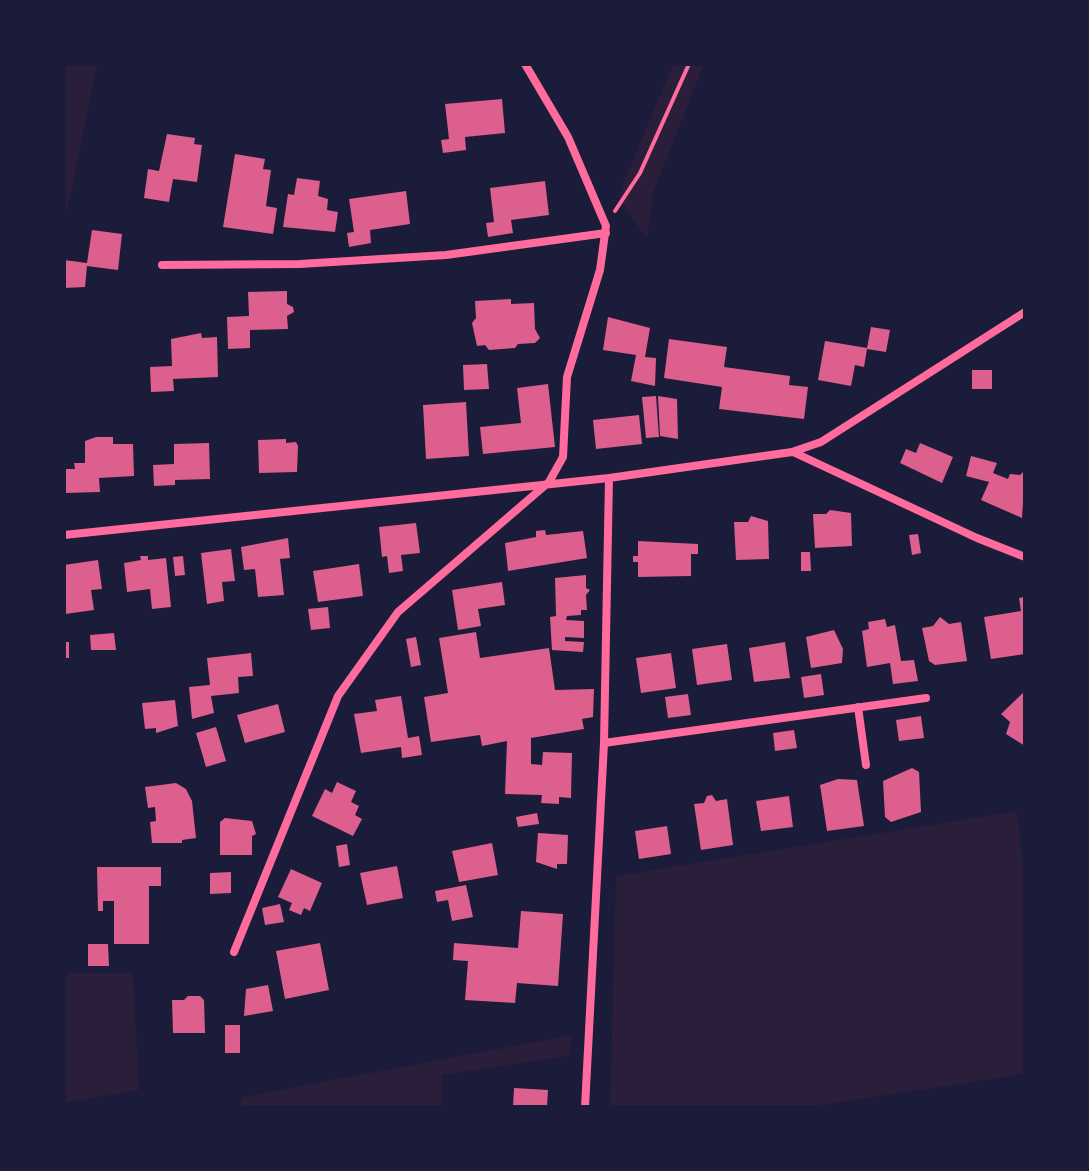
<!DOCTYPE html>
<html>
<head>
<meta charset="utf-8">
<style>
	body { margin:0 }
	#map { position:relative; width:1089px; height:1171px; overflow:hidden; background:#1b1b3a; font-family:"Zilla Slab",serif }
	canvas { display:block }
	.frame { position:absolute; inset:0; border:66px solid #1b1b3a; pointer-events:none }
</style>
</head>
<body>
<div id="map">
<canvas width="1089" height="1171"></canvas>
<div class="frame"></div>
</div>
<script>
const context = document.querySelector('canvas').getContext('2d');
context.lineJoin = 'round';
function fill(path, color) { context.fillStyle = color; context.fill(path, 'evenodd'); }
const toPath = rows => new Path2D(rows.map(r => 'M' + r).join(''));
function strokePath(path, color, width, dash) { context.strokeStyle = color; context.lineWidth = width; context.lineCap = dash ? 'butt' : 'round'; context.setLineDash(dash || []); context.stroke(path); }
fill(toPath([
	[64,64,97,64,64,227],
	[673,64,704,64,653,193,647,239,618,196],
	[1017,811,1025,882,1025,1074,808,1107,610,1107,616,876],
	[64,973,133,973,139,1090,64,1103],
	[572,1035,569,1056,442,1075,441,1107,240,1107,242,1097]
]), '#2a1e3b');
fill(toPath([
	[502,99,505,133,465,137,466,150,443,153,441,140,449,139,445,104],
	[167,134,195,138,194,144,202,145,197,182,173,179,169,202,144,198,148,169,159,171],
	[235,154,265,159,263,169,271,170,266,206,277,208,273,234,223,227],
	[297,178,320,181,318,196,328,199,327,210,338,212,335,232,283,227,288,194,294,195],
	[545,181,549,215,511,220,513,233,488,237,486,223,494,222,490,188],
	[406,191,410,224,370,230,371,243,349,247,347,233,354,232,349,199],
	[92,230,122,234,118,270,87,266,85,287,64,288,64,260,87,263],
	[287,291,287,304,293,307,294,312,287,316,288,329,250,330,250,348,228,349,227,317,249,316,248,292],
	[511,299,511,304,534,303,535,329,540,338,535,343,518,344,515,348,489,350,485,345,477,346,472,323,476,318,475,301],
	[608,317,650,328,645,357,656,358,655,386,631,381,636,355,603,350],
	[871,327,890,330,886,352,867,349,864,367,855,365,851,386,818,380,825,341,867,348],
	[201,333,202,338,217,337,218,377,173,379,174,391,151,392,150,367,172,366,171,339],
	[669,339,727,347,724,367,790,376,789,385,808,387,804,419,719,409,722,387,664,378],
	[487,364,489,389,464,390,463,365],
	[972,370,992,370,992,389,972,389],
	[548,384,555,447,483,454,480,427,521,423,517,388],
	[656,396,659,437,646,438,642,397],
	[658,396,677,399,678,439,660,436],
	[466,402,469,456,426,459,423,405],
	[639,415,642,444,596,449,593,420],
	[96,437,113,437,113,444,133,444,134,476,99,478,100,492,64,493,64,469,75,469,74,463,85,463,85,441],
	[286,439,286,443,296,442,298,446,297,472,259,473,258,440],
	[209,443,210,479,175,480,175,485,154,486,153,465,174,464,174,444],
	[920,443,953,457,942,483,900,463,906,449,916,453],
	[971,456,997,463,993,473,1008,479,1010,474,1020,475,1025,470,1022,518,981,500,989,482,966,476],
	[830,510,851,513,852,546,815,548,813,514,826,514],
	[751,516,768,521,769,559,736,560,734,522,748,522],
	[416,523,420,553,401,555,403,571,389,573,387,556,382,557,379,527],
	[545,530,546,535,583,531,587,558,508,571,505,543,536,537,536,531],
	[918,534,921,553,912,555,909,535],
	[288,538,290,558,280,559,284,595,258,597,255,569,244,570,241,547],
	[638,541,698,544,698,554,691,554,691,576,638,577,638,562,633,562,633,556,638,556],
	[231,549,235,581,222,582,224,601,207,604,201,553],
	[801,552,810,552,811,571,801,571],
	[140,556,148,556,148,560,166,558,171,607,152,609,150,589,127,592,124,563,141,560],
	[183,556,185,575,175,576,173,557],
	[98,560,102,589,91,590,94,610,65,614,64,565],
	[359,564,363,596,318,602,313,571],
	[586,575,586,588,590,590,586,595,587,610,581,610,581,615,567,616,566,620,584,621,584,638,565,637,565,641,584,642,583,652,552,650,550,617,556,616,555,578],
	[502,582,505,605,478,609,481,626,458,630,452,590],
	[1025,597,1025,654,991,659,984,617,1021,611,1019,598],
	[328,607,330,628,311,630,308,609],
	[940,617,949,624,961,622,967,661,935,665,929,661,922,628,933,626],
	[885,619,887,627,895,625,901,661,914,660,918,681,893,684,890,663,867,667,862,631,869,629,868,622],
	[834,630,843,649,842,663,811,668,806,637],
	[476,632,480,658,549,648,555,690,594,689,593,717,582,719,584,729,531,738,531,764,542,765,543,752,572,753,571,798,559,797,559,804,541,803,542,795,505,794,507,741,482,746,480,735,431,742,424,697,448,693,439,638],
	[114,633,116,650,91,650,90,635],
	[416,637,421,665,411,667,406,639],
	[64,642,69,642,69,658,64,658],
	[785,642,790,678,754,682,749,648],
	[727,644,732,680,697,685,692,649],
	[251,653,253,676,238,677,239,693,211,696,214,713,192,719,189,687,210,685,207,658],
	[671,653,676,688,641,693,636,658],
	[821,674,824,695,804,698,801,677],
	[1025,691,1025,746,1006,734,1010,722,1001,714],
	[688,694,691,715,668,718,665,697],
	[401,696,408,738,419,736,422,755,402,758,401,747,361,753,354,714,377,711,375,700],
	[175,700,178,726,156,733,156,728,145,729,142,703],
	[278,704,285,732,245,743,237,715],
	[921,716,924,738,899,741,896,720],
	[216,727,226,761,206,767,196,733],
	[794,730,797,748,775,751,773,733],
	[912,768,919,772,921,812,891,822,885,817,883,781],
	[838,779,857,780,864,826,827,831,820,785],
	[337,782,356,791,351,802,359,806,355,815,362,819,353,836,312,816,325,789,332,793],
	[176,783,186,789,192,801,196,838,182,840,182,843,152,843,150,822,156,821,155,807,148,808,145,787],
	[712,795,716,801,727,799,733,845,701,850,694,804,704,803,707,796],
	[789,796,793,827,761,831,756,801],
	[537,813,539,824,518,827,516,817],
	[225,818,252,821,256,834,252,836,252,855,220,855,220,822],
	[667,826,671,854,639,859,635,831],
	[538,833,568,835,567,864,557,864,557,869,536,862],
	[492,843,498,875,459,882,452,851],
	[347,844,350,865,339,867,336,846],
	[397,866,403,898,367,905,360,873],
	[97,867,161,867,161,886,149,886,149,944,114,944,114,901,103,901,103,911,98,911],
	[291,869,322,883,310,911,304,908,301,915,289,910,292,903,278,897],
	[231,872,231,893,210,894,210,873],
	[466,885,473,917,452,921,448,900,437,902,435,891],
	[280,904,284,922,265,925,262,908],
	[521,911,563,914,558,986,517,983,515,1003,465,1000,468,961,453,960,454,943,518,948],
	[320,943,329,990,285,999,276,951],
	[88,944,108,944,109,966,88,966],
	[268,985,273,1011,244,1016,246,989],
	[188,996,200,996,204,1000,205,1033,173,1033,172,1000,184,1000],
	[225,1025,240,1025,240,1053,225,1053],
	[514,1088,548,1090,547,1107,513,1107]
]), '#dd5f8e');
strokePath(toPath([
	[615,211,640,173,689,64]
]), '#ff6b9d', 4);
strokePath(toPath([
	[162,265,300,264,446,255,606,233],
	[793,452,977,538,1025,557],
	[64,535,609,478,792,452,821,442,1025,312],
	[858,707,866,765],
	[604,743,926,698],
	[234,952,338,696,398,612,549,482,563,457,567,377,600,270,606,226,568,137,525,64],
	[585,1107,604,743,609,478]
]), '#ff6b9d', 8);
</script>
</body>
</html>
